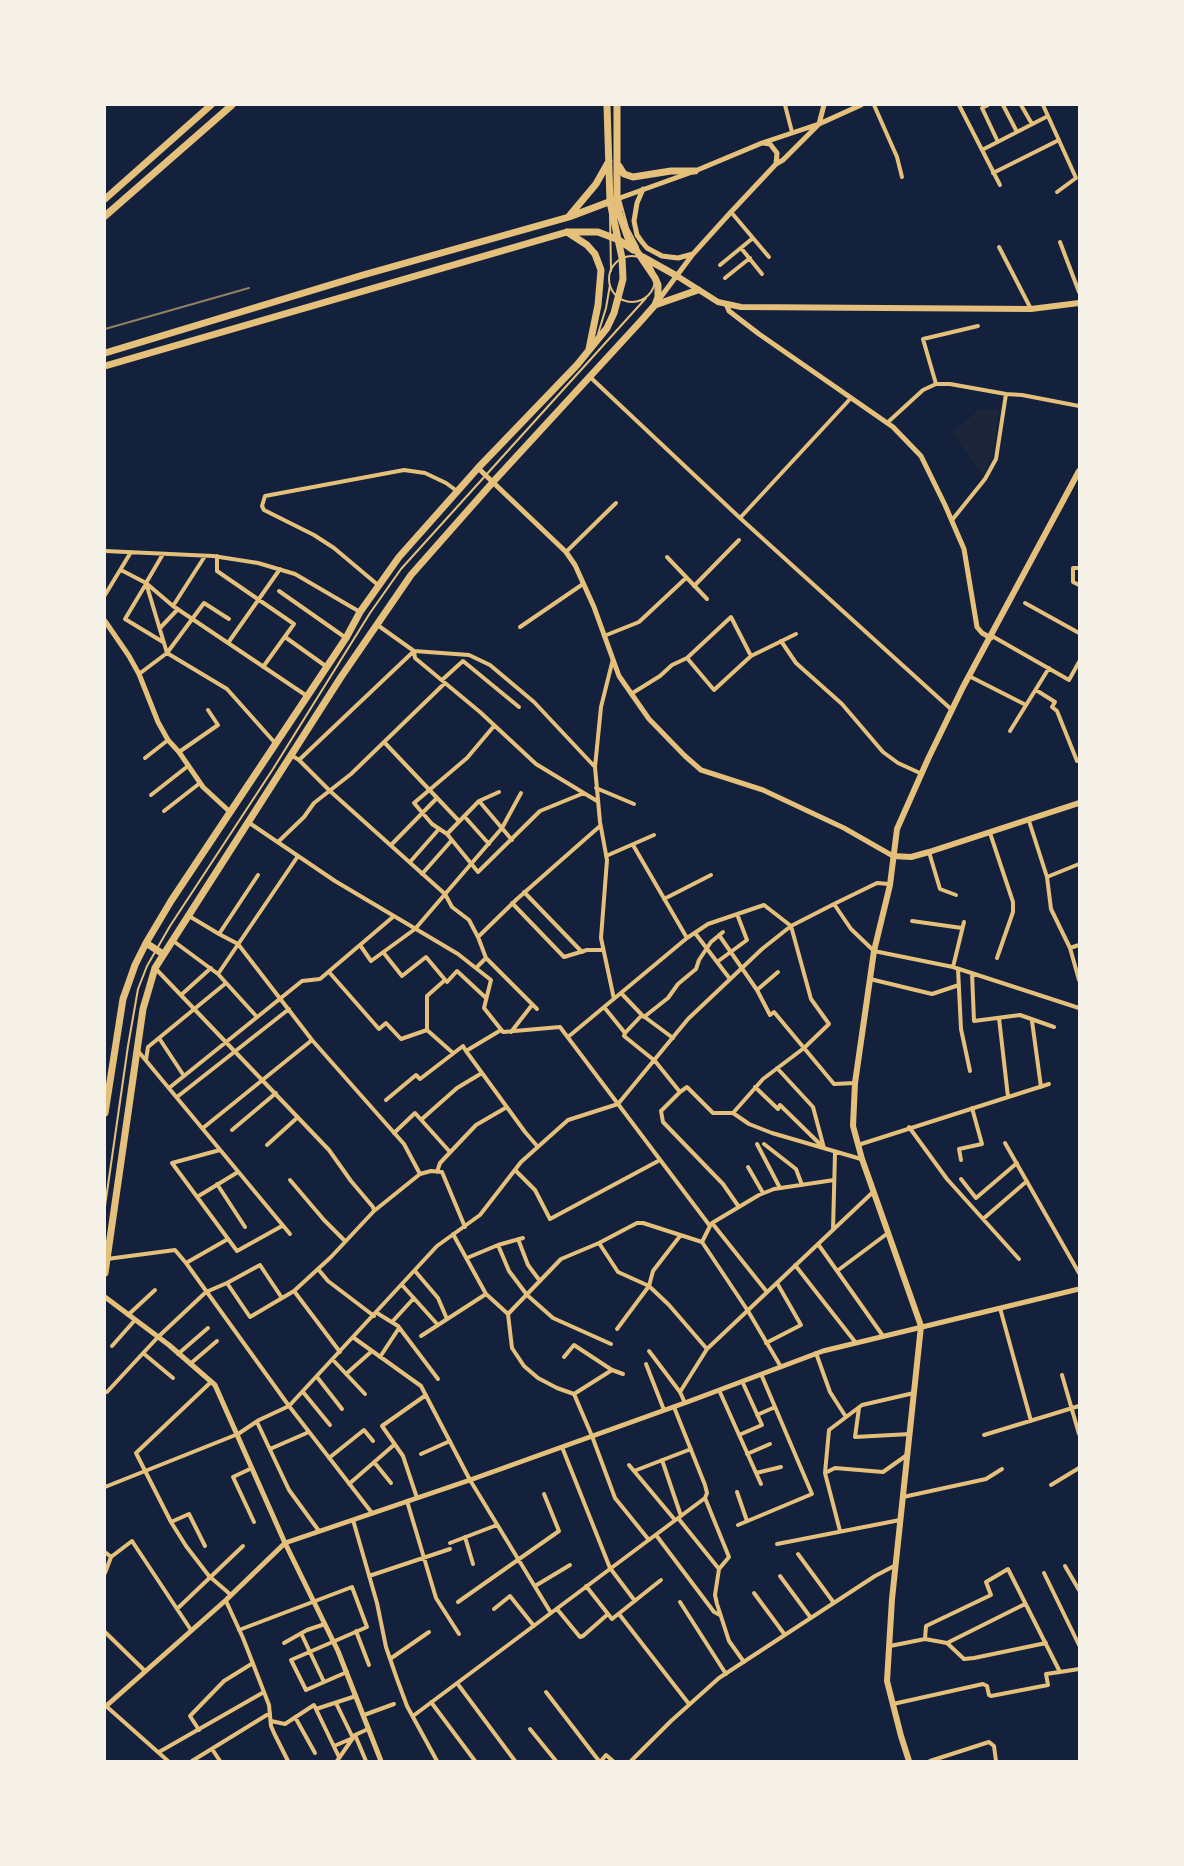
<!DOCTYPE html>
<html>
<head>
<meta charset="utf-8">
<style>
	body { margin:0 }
	#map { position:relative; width:1184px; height:1866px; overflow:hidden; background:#14213d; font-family:Literata,serif }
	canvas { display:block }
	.frame { position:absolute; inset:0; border:106px solid #f6f1e7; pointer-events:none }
</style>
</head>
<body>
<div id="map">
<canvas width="1184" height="1866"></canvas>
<div class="frame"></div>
</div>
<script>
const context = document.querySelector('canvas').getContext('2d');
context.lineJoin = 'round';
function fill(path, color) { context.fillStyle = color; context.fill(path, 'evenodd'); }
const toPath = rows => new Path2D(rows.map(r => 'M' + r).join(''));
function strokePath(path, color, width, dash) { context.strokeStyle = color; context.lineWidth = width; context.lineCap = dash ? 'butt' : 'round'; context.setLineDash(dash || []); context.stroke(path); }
fill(toPath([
	[999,409,992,458,982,475,952,432,979,410]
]), '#1d2539');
strokePath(toPath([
	[620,199,628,228,638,247],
	[610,214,611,271],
	'609 279a23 23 0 1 1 46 0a23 23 0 1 1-46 0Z',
	[598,334,606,308,610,285],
	[105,1206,128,1046,138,989,147,966,170,926,273,769,370,613,401,569,646,298]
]), '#e5c07b', 2);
strokePath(toPath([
	[785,105,792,132],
	[874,105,897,157,902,177],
	[959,105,1000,185],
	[988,105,982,108,998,142],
	[1003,105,1017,132],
	[1021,105,1032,124],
	[1043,105,1076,178,1057,192],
	[982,150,1048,116],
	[993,173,1059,140],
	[731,212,769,257],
	[1060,242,1079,292],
	[999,247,1031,309],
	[741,248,762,274],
	[720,265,753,238],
	[725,278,750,258],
	[589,376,740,518,952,710],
	[936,384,923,339,978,326],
	[887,423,923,390,936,384,950,384,1006,394,1022,395,1079,406],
	[740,518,851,398],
	[952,520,985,479,996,459,1006,394],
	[105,551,213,556,258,563,295,574,360,612],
	[566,552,616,503],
	[163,554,146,583,167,653,227,689,276,744],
	[217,556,217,571,294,624,263,667],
	[667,557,707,599],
	[1079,568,1073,568,1073,582,1079,585],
	[121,570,146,583,173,606,307,696],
	[146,584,125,619,163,642],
	[378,585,334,548,314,535,264,510,262,506,265,496,404,470,425,473,446,483,457,491],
	[694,586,739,540],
	[279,591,346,638],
	[105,595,131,552],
	[1025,603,1079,633],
	[173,606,205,556],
	[376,624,414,651,469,655,490,665,534,702,595,767],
	[520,627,583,584],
	[160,628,178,609],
	[604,636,639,622,686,578],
	[992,636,1069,680,1079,662],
	[285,637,327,667],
	[781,641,796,663,842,704,883,752,898,763,922,774],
	[228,643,280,569],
	[687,658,714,690,751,656,796,634],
	[613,659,601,707,595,767,600,822,607,860,601,938,614,999],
	[139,674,167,653,204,603,229,619],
	[969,676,1026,705],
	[442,680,463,661,519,707],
	[1036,690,1055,702,1052,707,1057,711,1077,761],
	[631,694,660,676,672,665,687,658,731,617,751,656],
	[494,726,467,758,414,803,432,824,447,834,478,872,540,811,584,793],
	[1010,731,1049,668],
	[384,742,459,821],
	[179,752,218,725,208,710],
	[291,755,299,760,330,791,445,894,452,907,469,920,478,937],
	[145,758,168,740],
	[299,760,414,651,415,658,480,712,536,764,597,801],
	[596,788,634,804],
	[151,795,188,766],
	[479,801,512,840],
	[164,811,200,783],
	[464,816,489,844],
	[1029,821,1047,877,1051,909,1070,948,1079,980],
	[248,822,335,881,458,954,491,980,484,1008,503,1032,560,1027,710,1226,702,1242,748,1311,781,1367],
	[990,833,1013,902,1013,912,997,958],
	[447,834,479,801,499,792],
	[278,842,304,817,314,803,351,774,445,683],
	[391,845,437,798],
	[633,845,687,938],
	[929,852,940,889,956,895],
	[606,856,654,835],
	[410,862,439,829],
	[422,874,452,840],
	[258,875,219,934,238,944,312,1040,404,1144,420,1174],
	[1047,877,1079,864],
	[524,892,582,952],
	[664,899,711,875],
	[512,903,564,957,587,950,603,950],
	[834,904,851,929,874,951,953,967,1079,1008],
	[189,916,219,934],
	[912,921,962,928],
	[695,933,730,979],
	[719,935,757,990,770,1015,774,1012,834,1084,855,1083],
	[172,940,218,974,257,1017],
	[360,945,371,961,415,929,502,828,521,793],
	[1070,948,1079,945],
	[383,952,402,976,426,957,447,982,457,971,486,998],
	[486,958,537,1009],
	[717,962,747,940,737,914],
	[953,967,964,922],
	[155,968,329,1150,351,1181,373,1207,374,1211],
	[476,968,486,958,478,937,517,899,600,826],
	[958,969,961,1029,970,1071],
	[329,972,379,1029,386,1023,401,1039,427,1030,453,1053],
	[972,973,974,1021,1020,1015,1054,1027],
	[218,974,298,856],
	[870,979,932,994,959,985],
	[757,990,778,972],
	[621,993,642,1015,673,1038],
	[181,995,211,968],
	[604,1007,625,1033,642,1015],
	[644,1017,668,998,678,984,696,969,699,960,711,942,723,932],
	[999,1018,1008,1097],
	[1032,1021,1041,1087],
	[427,1030,427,996,445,980],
	[511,1032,532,1005],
	[625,1033,624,1036,655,1061,680,1092,687,1087,713,1113,733,1113,749,1124,772,1133,861,1159],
	[568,1037,687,938,708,924,764,905,791,926],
	[159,1038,184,1076],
	[138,1051,290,1234],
	[466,1051,525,1132,538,1147],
	[146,1060,148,1047,226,983],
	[777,1068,813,1107,824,1148],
	[755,1087,778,1109,780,1105,824,1148],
	[169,1088,302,981,320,979,394,916],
	[680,1092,661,1111,663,1122,723,1184,739,1207],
	[177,1097,289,1009],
	[386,1100,416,1075,420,1079,463,1046,466,1051,501,1030],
	[733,1113,763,1079,804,1048,829,1024,811,999,791,926],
	[422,1119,457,1088,482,1073],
	[909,1127,947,1179,1019,1259],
	[203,1128,312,1040],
	[232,1130,276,1093],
	[394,1133,415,1113,450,1152],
	[1005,1143,1079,1273],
	[757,1144,780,1188],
	[764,1144,796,1169,802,1185],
	[267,1145,298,1117],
	[858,1145,1049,1084],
	[220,1150,172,1163,237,1251,282,1226],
	[961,1160,959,1149,982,1144,972,1108],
	[748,1167,763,1193],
	[515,1170,535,1190,550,1219,660,1160],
	[437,1172,440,1163,476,1125,507,1107],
	[961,1179,976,1198,1017,1163],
	[290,1180,324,1220,345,1241],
	[217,1184,245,1227],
	[197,1197,238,1172],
	[983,1219,1027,1181],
	[833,1230,835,1153],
	[453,1234,486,1294,508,1314,512,1348,524,1366,538,1378,557,1388,574,1394,592,1436,615,1498,649,1540],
	[518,1239,528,1265,540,1281],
	[599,1243,618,1272,649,1286,669,1305,707,1349],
	[818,1244,883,1336],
	[498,1245,509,1271,527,1295,553,1318,611,1344],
	[467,1258,498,1245,523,1238],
	[107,1259,175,1250,186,1263,228,1239],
	[186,1263,289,1406,372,1513],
	[795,1265,856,1343],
	[318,1269,328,1281,374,1316],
	[415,1271,438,1298,447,1319],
	[837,1271,888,1233],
	[402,1285,438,1325],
	[294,1291,340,1352],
	[767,1292,712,1223,759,1195,774,1189,834,1180],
	[282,1298,260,1265,227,1283,250,1317,294,1291,331,1257,374,1211,420,1174,431,1171,442,1172,465,1227],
	[1000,1308,1031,1421],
	[377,1313,398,1326,438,1379],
	[508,1314,561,1259,599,1243,637,1223,643,1223,702,1242],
	[128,1315,155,1290],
	[392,1322,414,1298],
	[617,1329,649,1286,653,1271,680,1236],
	[421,1336,486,1294],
	[354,1338,421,1386,470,1480,551,1613],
	[766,1343,801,1325,777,1283],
	[112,1346,135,1320],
	[649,1351,680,1392],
	[143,1353,173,1378],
	[816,1353,830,1392,846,1417],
	[178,1354,208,1328],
	[380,1357,399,1328],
	[564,1357,574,1345,612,1370],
	[333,1360,365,1394],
	[190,1364,217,1341],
	[646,1364,664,1410],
	[346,1374,372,1351],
	[1062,1375,1079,1434],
	[317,1377,342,1409],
	[211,1382,136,1453,171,1522,186,1546,209,1576,231,1595],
	[719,1390,761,1484],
	[107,1392,158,1337,206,1292,227,1283],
	[303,1392,330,1425],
	[574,1394,612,1370,623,1374],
	[685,1403,680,1392,707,1349,872,1193],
	[859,1408,855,1437,910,1434],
	[757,1415,775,1407],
	[257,1422,289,1490,319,1531],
	[739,1435,762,1425,742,1381],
	[984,1435,1079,1406],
	[562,1447,610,1568,635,1601],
	[270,1449,309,1432],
	[421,1454,450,1441],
	[747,1454,770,1444],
	[329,1458,364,1430,373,1441],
	[662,1460,681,1516],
	[374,1462,391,1483],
	[629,1465,675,1520],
	[252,1468,233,1477,254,1522],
	[634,1471,691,1449],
	[756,1473,781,1467],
	[825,1473,829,1430,862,1405,914,1393],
	[349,1484,395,1444],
	[1051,1485,1079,1468],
	[105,1487,238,1434,259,1420,289,1406,437,1246,480,1215,521,1162,568,1120,618,1104,688,1019,762,949,791,926,834,904,877,883,889,884],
	[737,1492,747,1521],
	[903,1497,986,1479,1002,1469],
	[417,1498,403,1456,382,1426,426,1395],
	[705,1498,729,1557,719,1569,715,1595,717,1604,729,1641,744,1662],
	[407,1501,436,1598,459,1634],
	[678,1518,719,1569],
	[353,1520,377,1603,386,1647,397,1679,407,1706,437,1761],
	[171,1522,189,1514,205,1546],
	[738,1525,812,1494,761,1374],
	[840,1531,825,1473,835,1468,883,1472,907,1455],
	[656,1535,714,1612,720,1615],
	[465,1537,473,1564],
	[450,1543,497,1525],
	[777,1544,900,1520],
	[105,1552,111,1557],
	[798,1554,834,1603],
	[1065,1566,1079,1590],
	[105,1573,111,1557,132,1541,191,1630],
	[1044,1573,1079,1645],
	[369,1576,450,1549],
	[780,1576,811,1618],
	[535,1586,570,1565],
	[586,1586,612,1619,661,1580],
	[754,1593,785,1635],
	[226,1601,243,1638,269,1705,271,1726,274,1733,288,1761],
	[458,1602,559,1531,544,1494],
	[680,1602,726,1674],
	[177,1609,243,1546],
	[494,1609,510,1596,534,1626],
	[557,1609,580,1637,583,1636,608,1614],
	[619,1614,689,1704],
	[239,1630,352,1587,367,1627,291,1660,306,1690,347,1672],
	[356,1631,369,1665],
	[105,1632,145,1671],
	[301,1633,324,1682],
	[925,1639,926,1626,991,1595,986,1582,1008,1569,1060,1672,1079,1669],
	[284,1643,307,1630,325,1624],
	[947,1643,964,1659,974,1658,1046,1643],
	[890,1646,925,1639,947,1643,1025,1604],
	[390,1659,429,1632],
	[457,1683,515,1761],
	[546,1692,599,1761],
	[431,1702,475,1761],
	[893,1704,983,1684,987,1686,989,1695,991,1696,1048,1685,1046,1674,1060,1672],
	[106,1706,168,1761],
	[316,1709,356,1696],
	[364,1715,394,1704],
	[413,1716,705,1498,707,1493,705,1485,674,1407],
	[295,1717,315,1753],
	[271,1721,285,1724,314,1705,339,1757],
	[530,1729,556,1761],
	[199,1730,190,1716,224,1681,253,1663],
	[355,1735,366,1761],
	[334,1746,353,1738,336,1703],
	[212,1749,220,1761],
	[159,1752,264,1692],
	[192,1761,270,1713],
	[337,1761,355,1735,368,1729],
	[601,1761,606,1755,613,1761],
	[631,1761,671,1721,719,1678,875,1576,896,1565],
	[930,1761,989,1742,994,1746,996,1761]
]), '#e5c07b', 4);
strokePath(toPath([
	[819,124,824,105],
	[763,143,770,144,777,153,776,164],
	[643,189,637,203,634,221,637,235,642,242,647,248,662,256,678,258,693,254],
	[617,199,695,171,762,143,819,124,861,105],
	[657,302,693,254,731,212,776,164,783,160,818,125],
	[727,306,729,311,759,334,893,427,921,456,945,505,964,549,977,627,982,633,991,638],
	[478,468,566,552,575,565,594,607,619,676,649,719,685,756,701,770,763,790,844,828,893,856],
	[105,621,129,656,139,674,158,722,168,740,179,752,203,787,230,812],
	[105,1297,169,1345,215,1385,285,1543,338,1651,381,1761],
	[105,1707,226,1600,285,1543,470,1480,690,1401,823,1351,1079,1289]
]), '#e5c07b', 5);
strokePath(toPath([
	[677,276,718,302,741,307,1031,309,1079,303],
	[893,856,911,857,929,852,1079,803],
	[909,1761,901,1736,887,1681,892,1599,921,1326,862,1159,853,1126,855,1083,874,951,890,885,897,829,928,759,963,687,1079,471]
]), '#e5c07b', 6);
strokePath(toPath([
	[619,166,624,174,633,177,671,171,695,171],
	[105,199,211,105],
	[570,215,596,184,609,161],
	[105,216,232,105],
	[567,232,587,245,595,254,601,270,598,305,589,349],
	[643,257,677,276],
	[655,305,698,290],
	[105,353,363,275,569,217,614,200],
	[105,366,567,232,598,232,619,240,633,250],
	[146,943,163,954],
	[105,1113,123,999,135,965,146,943,171,901,346,638,360,612,399,557,478,468,577,365,607,328,614,313,623,279,622,258,610,202,607,105],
	[105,1273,143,1009,155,968,341,677,411,575,493,482,640,322,655,305,658,297,658,285,655,278,628,238,619,213,617,199,617,105]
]), '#e5c07b', 7);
strokePath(toPath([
	[105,329,249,288]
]), '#918062', 2);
</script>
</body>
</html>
